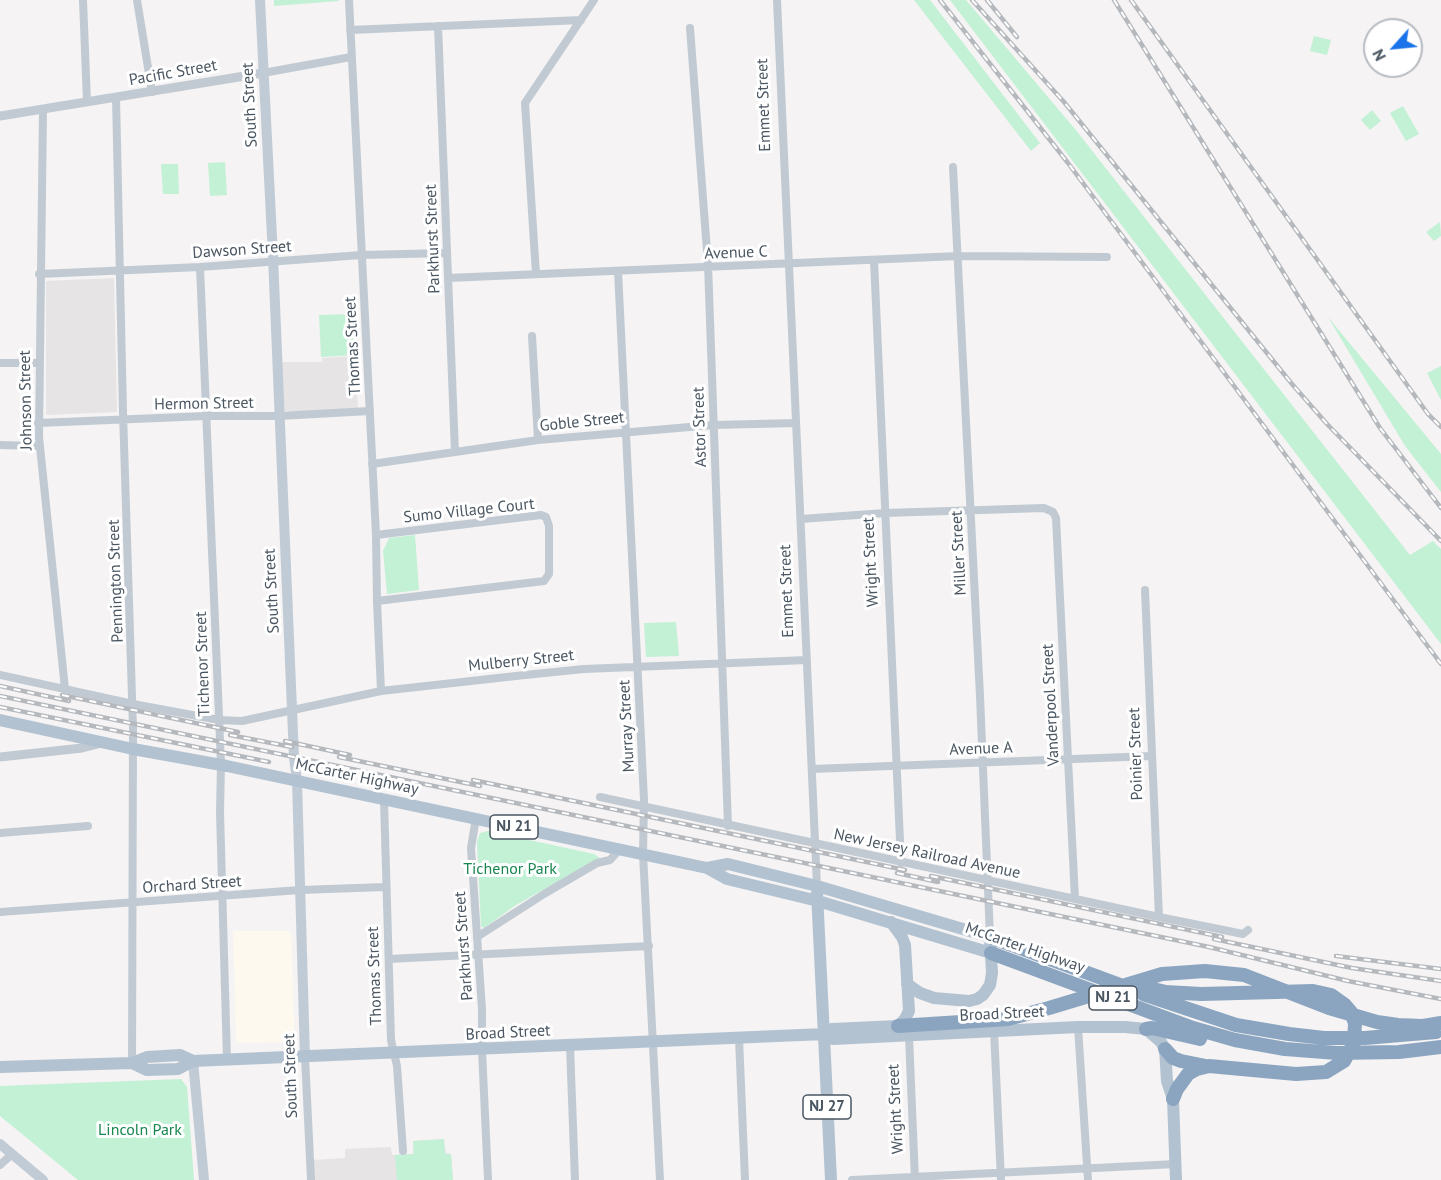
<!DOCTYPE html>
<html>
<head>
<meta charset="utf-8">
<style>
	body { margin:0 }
	#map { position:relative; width:1441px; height:1180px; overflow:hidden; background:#f5f3f3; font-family:"PT Sans",sans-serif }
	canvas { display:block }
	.north { position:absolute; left:1363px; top:18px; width:60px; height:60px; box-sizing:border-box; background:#fff; border:2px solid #b7bbc0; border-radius:50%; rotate:243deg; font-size:16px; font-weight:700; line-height:24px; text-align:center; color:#4a5661 }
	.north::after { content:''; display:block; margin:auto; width:21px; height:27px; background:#1a73e8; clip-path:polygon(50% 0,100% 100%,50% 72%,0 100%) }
</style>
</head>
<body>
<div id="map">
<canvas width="1441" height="1180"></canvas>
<div class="north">N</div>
</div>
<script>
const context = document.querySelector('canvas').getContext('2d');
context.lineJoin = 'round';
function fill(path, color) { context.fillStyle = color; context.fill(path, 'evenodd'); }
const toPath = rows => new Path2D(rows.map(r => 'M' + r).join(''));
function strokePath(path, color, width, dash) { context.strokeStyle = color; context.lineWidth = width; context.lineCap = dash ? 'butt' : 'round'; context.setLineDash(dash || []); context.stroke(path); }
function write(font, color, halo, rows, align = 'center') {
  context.font = font + ' "PT Sans",sans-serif'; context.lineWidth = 6; context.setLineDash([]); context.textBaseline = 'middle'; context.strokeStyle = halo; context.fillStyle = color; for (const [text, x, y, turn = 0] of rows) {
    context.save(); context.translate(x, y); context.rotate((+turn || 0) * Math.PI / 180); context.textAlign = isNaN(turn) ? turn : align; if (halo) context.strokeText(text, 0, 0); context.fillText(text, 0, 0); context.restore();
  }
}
fill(toPath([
	[233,931,291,931,295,1042,236,1043]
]), '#fdf9ef');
fill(toPath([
	[114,278,117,412,46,415,46,281],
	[355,356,358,411,280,411,278,362,322,362,322,358],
	[444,1139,446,1153,451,1154,453,1180,314,1180,313,1160,345,1158,345,1149,391,1147,392,1155,413,1154,413,1141]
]), '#e6e4e5');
fill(toPath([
	[274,0,339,0,339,1,274,6],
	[914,0,930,0,1040,143,1031,151],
	[950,0,966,0,1075,129,1410,555,1433,541,1441,549,1441,644],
	[1314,36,1331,40,1327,55,1310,51],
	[1403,106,1419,134,1406,141,1390,113],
	[1372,110,1381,121,1370,130,1361,120],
	[225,162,227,195,210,196,208,163],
	[161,164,178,164,179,194,163,194],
	[1440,222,1441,236,1434,241,1426,232],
	[352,314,355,355,321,357,319,315],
	[1328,317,1441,454,1441,492,1405,446],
	[1441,366,1441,400,1427,373],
	[415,535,419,590,387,594,383,551,389,538],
	[676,622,679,656,646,657,644,623],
	[488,831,594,854,600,858,516,905,484,928,481,926,477,842,480,833],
	[181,1079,187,1087,194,1180,78,1180,0,1116,0,1086],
	[444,1139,445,1154,451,1154,453,1180,397,1180,395,1155,414,1154,413,1141]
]), '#c3f1d5');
strokePath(toPath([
	[83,0,87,102],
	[137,0,152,92],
	[349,0,376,535,377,601,381,691],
	[777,0,817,886],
	[438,26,455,452],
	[690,28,708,264,728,826],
	[350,30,581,20],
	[263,73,351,57],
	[116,98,123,412,133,728,132,1063],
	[43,110,39,437,65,689],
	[953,167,980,696,990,937],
	[874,260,901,863],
	[200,267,221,764,220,812,227,1060],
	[618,271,644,800,643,854,660,1180],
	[39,274,200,267,361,255,447,253],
	[536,274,525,103,594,0],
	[448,278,959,256,1107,257],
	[532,336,538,440],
	[0,363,38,363],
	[38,423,206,416,279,416,370,411],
	[0,445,40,446],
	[372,464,538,440,713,425,796,423],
	[801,519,885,513,1044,508,1053,512,1056,518,1075,899],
	[376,535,541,515,546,517,549,526,549,574,544,581,377,601],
	[1145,590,1159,917],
	[0,675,133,704,219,720,242,721,381,691,525,675,584,669,807,660],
	[812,769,1152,756],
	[600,797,1159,917,1243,934,1248,930],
	[384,800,391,1040,397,1066,403,1151],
	[476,818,471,848,482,1009,482,1050,488,1180],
	[0,833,88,826],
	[0,912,300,890,385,887],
	[477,937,544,894,597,863,610,860,619,850],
	[389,959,649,946],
	[1078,1027,1088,1180],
	[994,1031,1001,1180],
	[909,1036,915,1180],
	[739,1038,745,1180],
	[570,1046,575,1180],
	[305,1057,311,1180],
	[0,1165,12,1154],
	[852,1180,1176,1164]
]), '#c1cad2', 8);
strokePath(toPath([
	[0,116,263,73],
	[0,757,82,748,102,743]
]), '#c1cad2', 9);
strokePath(toPath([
	[260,0,273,257,294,757,297,781,305,1057],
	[193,1061,204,1180],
	[0,1144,43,1180]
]), '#c1cbd6', 10);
strokePath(toPath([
	[0,720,133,749,227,766,707,868,727,879,818,901,991,953],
	[707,868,728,864,817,886,990,937,992,973,990,985,983,995,977,999,969,1001,934,998,920,993,907,984],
	[817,893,831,1180],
	[824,1034,832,1029,898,1026,905,1019,909,1011,905,945,902,937,891,922],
	[132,1063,147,1070,178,1069,193,1061,824,1034,833,1039,1078,1027,1125,1027,1146,1029,1161,1042,1165,1049,1167,1081,1173,1099,1176,1180],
	[0,1067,132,1063,147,1057,180,1055,193,1061]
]), '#b3c2d1', 12);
strokePath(toPath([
	[990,937,1123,986],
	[991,953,1193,1028,1235,1040,1285,1049,1337,1053,1399,1052,1441,1047],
	[1132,990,1153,989,1166,992,1201,994,1313,991,1331,995,1345,1005,1351,1012,1355,1023,1354,1043,1344,1061,1326,1072,1296,1074,1209,1066,1197,1069,1188,1074,1177,1089,1173,1099],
	[1143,994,1236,1025,1289,1034,1324,1038,1365,1038,1436,1032],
	[898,1026,1008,1019,1049,1008,1162,974,1205,971,1244,975,1329,1008,1377,1022,1398,1025,1423,1026,1441,1023],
	[1146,1029,1152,1028,1200,1039],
	[1165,1049,1173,1058,1181,1061,1206,1066]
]), '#8ba5c1', 14);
const rail = toPath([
	[940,0,1068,163,1441,664],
	[972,0,1064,102,1292,384,1327,424,1441,541],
	[987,0,1017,37],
	[1114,0,1380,428,1441,508],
	[1131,0,1428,414,1441,427],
	[0,686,69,701],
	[62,695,238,732],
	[0,696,1209,947,1348,981,1441,999],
	[0,707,269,762],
	[230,735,292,747],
	[285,741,350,755],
	[339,757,480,786],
	[473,780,905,870],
	[897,873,938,882],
	[931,876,1222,937],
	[1214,939,1352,968,1441,981],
	[1336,956,1441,969]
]);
strokePath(rail, '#b5b8bd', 4.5);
strokePath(rail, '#fff', 2, [7]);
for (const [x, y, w] of [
	[514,827,48],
	[1113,998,48],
	[827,1107,48]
]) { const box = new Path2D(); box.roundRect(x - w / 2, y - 12, w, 24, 4.5); context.fillStyle = '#fff'; context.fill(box); strokePath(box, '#4a5661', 1.5); }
write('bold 15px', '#4a5661', null, [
	["NJ 21",514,827],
	["NJ 21",1113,998],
	["NJ 27",827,1107]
]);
write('16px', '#4a5661', '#fff', [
	["Pacific Street",173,73,-10],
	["South Street",250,105,-93],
	["Emmet Street",764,105,-92],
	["Parkhurst Street",433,239,-92],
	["Dawson Street",242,250,-4],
	["Avenue C",736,253,-2],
	["Thomas Street",353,346,-93],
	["Johnson Street",26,400,-91],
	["Hermon Street",204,404,-1],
	["Goble Street",582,422,-6],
	["Astor Street",700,427,-92],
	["Sumo Village Court",469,511,-6],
	["Miller Street",959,553,-93],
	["Wright Street",871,562,-93],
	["Pennington Street",116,581,-92],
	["South Street",272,591,-93],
	["Emmet Street",787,591,-92],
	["Mulberry Street",521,661,-6],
	["Tichenor Street",203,664,-92],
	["Vanderpool Street",1051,705,-93],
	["Murray Street",627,726,-93],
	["Avenue A",981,749,-2],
	["Poinier Street",1136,754,-92],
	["McCarter Highway",357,777,12],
	["New Jersey Railroad Avenue",927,854,12],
	["Orchard Street",192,885,-4],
	["Parkhurst Street",464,946,-94],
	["McCarter Highway",1025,948,19],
	["Thomas Street",375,976,-92],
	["Broad Street",1002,1014,-3],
	["Broad Street",508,1033,-3],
	["South Street",291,1076,-92],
	["Wright Street",896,1109,-93]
]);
write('16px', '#17864f', '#fff', [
	["Tichenor Park",510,869],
	["Lincoln Park",140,1130]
]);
</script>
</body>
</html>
